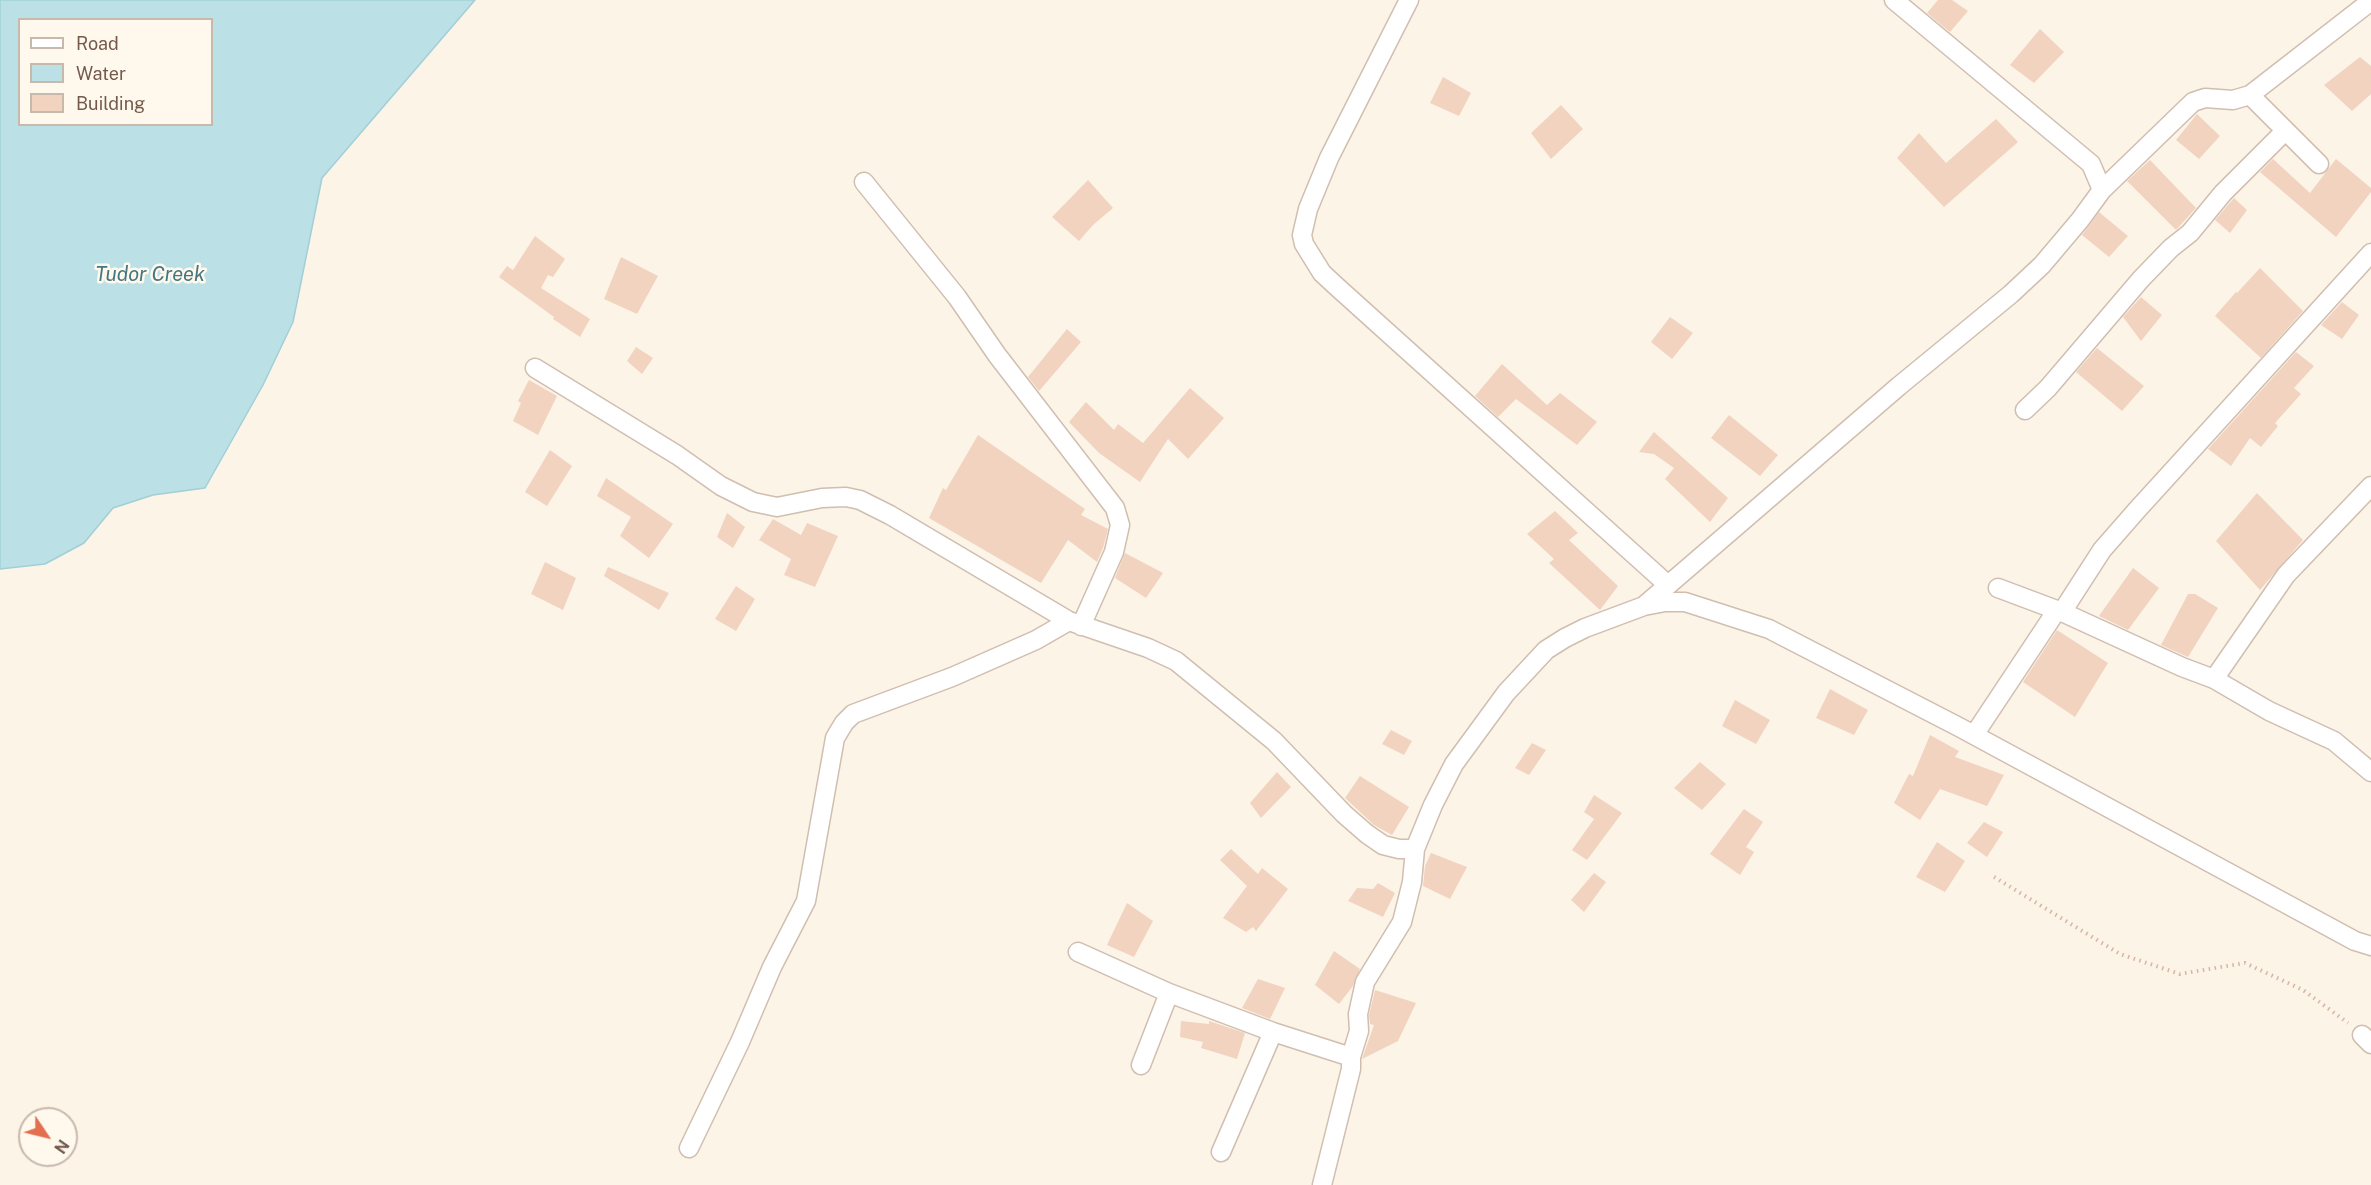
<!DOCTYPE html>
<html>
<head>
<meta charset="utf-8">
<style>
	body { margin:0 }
	#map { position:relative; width:2371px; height:1185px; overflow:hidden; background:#fcf4e7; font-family:"Public Sans",sans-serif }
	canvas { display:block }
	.legend { position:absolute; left:18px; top:18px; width:195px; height:108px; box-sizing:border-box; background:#fff8ed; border:2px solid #c8b9ad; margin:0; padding:8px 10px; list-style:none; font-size:18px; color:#755a4c }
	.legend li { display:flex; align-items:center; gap:12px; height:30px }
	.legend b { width:30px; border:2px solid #c8b9ad }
	.north { position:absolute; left:18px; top:1107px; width:60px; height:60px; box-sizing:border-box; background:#fff8ed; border:2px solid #c8b9ad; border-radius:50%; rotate:125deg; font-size:16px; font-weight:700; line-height:24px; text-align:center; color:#755a4c }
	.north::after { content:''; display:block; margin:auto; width:21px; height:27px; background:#e36f4f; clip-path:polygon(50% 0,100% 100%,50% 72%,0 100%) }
</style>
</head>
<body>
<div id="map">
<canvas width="2371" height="1185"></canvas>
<ul class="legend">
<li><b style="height:8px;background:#fff"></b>Road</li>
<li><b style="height:16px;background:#bbe0e5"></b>Water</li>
<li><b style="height:16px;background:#f1d3bf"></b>Building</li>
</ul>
<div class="north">N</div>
</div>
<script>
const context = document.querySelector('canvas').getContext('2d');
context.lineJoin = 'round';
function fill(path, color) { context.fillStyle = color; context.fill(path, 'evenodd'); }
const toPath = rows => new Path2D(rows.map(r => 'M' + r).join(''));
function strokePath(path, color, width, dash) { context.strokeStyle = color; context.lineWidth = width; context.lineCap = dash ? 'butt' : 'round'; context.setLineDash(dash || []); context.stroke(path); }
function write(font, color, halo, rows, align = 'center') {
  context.font = font + ' "Public Sans",sans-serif'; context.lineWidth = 5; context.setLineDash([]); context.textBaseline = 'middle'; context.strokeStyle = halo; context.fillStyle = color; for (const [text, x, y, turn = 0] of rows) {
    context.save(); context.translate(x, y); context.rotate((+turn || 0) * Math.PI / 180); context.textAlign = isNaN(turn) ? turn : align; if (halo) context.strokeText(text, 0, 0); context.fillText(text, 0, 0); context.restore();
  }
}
const water = toPath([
	[0,0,475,0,322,178,293,322,263,385,205,488,153,495,113,508,84,543,45,564,0,569,0,0],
	[20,20,212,20,212,124,20,124,20,20]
]);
fill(water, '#bbe0e5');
strokePath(water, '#a2cfd7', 1.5);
fill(toPath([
	[1938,0,1952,0,1968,11,1950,32,1927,13],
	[2040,29,2064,52,2034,83,2010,65],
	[2360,57,2371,66,2371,94,2352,111,2324,85],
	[1443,77,1471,93,1459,116,1430,103],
	[1561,105,1583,129,1551,159,1531,133],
	[2197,114,2220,136,2199,159,2176,140],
	[1996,119,2018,142,1944,207,1897,158,1919,133,1946,163],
	[2273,159,2310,193,2336,159,2371,188,2371,192,2336,237,2260,172],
	[2150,160,2196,208,2176,230,2127,181],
	[1088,180,1113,208,1093,225,1079,241,1052,217],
	[2234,198,2247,210,2230,233,2215,220],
	[2099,212,2128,236,2109,257,2082,235],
	[535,236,565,259,553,277,548,275,541,288,590,319,580,337,553,319,554,317,499,277,507,266,513,270],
	[621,257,658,276,637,314,604,299],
	[2260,268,2303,311,2261,358,2215,316,2236,292,2237,293],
	[2141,297,2162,315,2141,341,2123,317],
	[2342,302,2359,315,2342,339,2321,325],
	[1670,317,1693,333,1672,359,1651,342],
	[1067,329,1081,342,1039,391,1028,377],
	[636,347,653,358,642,374,627,361],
	[2097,348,2144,386,2122,411,2076,372],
	[2296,352,2314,366,2294,388,2301,394,2275,423,2278,426,2261,447,2250,438,2231,466,2208,449],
	[1502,364,1547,405,1560,393,1597,422,1577,445,1516,399,1498,417,1475,396],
	[529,380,557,396,538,435,513,421,521,403,518,401],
	[1190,388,1224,418,1188,459,1168,439,1140,482,1099,453,1069,422,1086,402,1114,430,1118,424,1143,443],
	[1729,415,1778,455,1760,476,1711,438],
	[1654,432,1728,498,1710,522,1665,479,1674,468,1654,454,1639,452],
	[978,435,1085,509,1081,515,1108,529,1103,548,1097,562,1068,540,1041,583,929,518,943,488,946,490],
	[550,450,572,466,547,506,525,492],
	[606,478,673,524,649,558,620,536,631,517,597,496],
	[2257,493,2303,540,2260,590,2216,541],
	[1555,511,1578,533,1569,540,1618,586,1600,610,1549,563,1554,559,1527,534],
	[727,513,745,527,733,548,717,537],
	[773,519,801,535,807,523,838,536,815,587,784,575,791,559,759,540],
	[1125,553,1163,573,1146,598,1115,578],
	[545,562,576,578,563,610,531,594],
	[608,567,669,593,659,610,604,576],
	[2133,568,2159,588,2128,630,2099,616],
	[736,586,755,599,736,631,715,619],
	[2188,594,2195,594,2218,608,2188,657,2161,645],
	[2057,630,2108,663,2075,717,2023,682],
	[1830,689,1868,710,1854,735,1816,718],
	[1735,700,1770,720,1756,744,1722,726],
	[1391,730,1412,741,1404,755,1382,744],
	[1930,735,1959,751,1955,757,2004,775,1987,806,1940,789,1920,820,1894,803,1909,774,1913,776],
	[1532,743,1546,750,1529,775,1515,768],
	[1700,762,1726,784,1702,810,1674,788],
	[1277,772,1291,787,1261,818,1250,803],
	[1360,776,1409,807,1392,835,1374,825,1345,798],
	[1594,795,1622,813,1587,860,1572,850,1594,819,1584,812],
	[1744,809,1763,822,1746,847,1754,852,1740,875,1710,854],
	[1984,822,2003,832,1987,857,1967,843],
	[1937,842,1965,861,1945,892,1916,877],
	[1231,849,1258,874,1262,868,1288,889,1256,931,1253,927,1246,932,1223,918,1247,886,1220,860],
	[1431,853,1467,867,1450,899,1423,886,1425,866],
	[1594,873,1606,882,1584,912,1571,900],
	[1378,883,1395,893,1383,917,1348,901,1357,888,1373,889],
	[1127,903,1153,921,1134,957,1107,945],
	[1334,951,1360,969,1353,986,1339,1004,1315,985],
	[1258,979,1285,988,1270,1019,1242,1008],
	[1375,990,1416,1003,1398,1041,1362,1059,1374,1025,1370,1024,1369,1015],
	[1181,1021,1209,1024,1209,1021,1245,1033,1237,1059,1201,1048,1203,1042,1180,1037]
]), '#f1d3bf');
const minor = toPath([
	[1409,0,1329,158,1308,209,1302,235,1304,244,1322,273,1336,286,1668,585],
	[1894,0,2091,164,2102,190],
	[2250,95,2319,164],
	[864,182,957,297,997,355,1115,508,1120,525,1114,552,1081,626],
	[535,368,677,455,721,486,753,502,777,507,822,498,846,497,860,500,890,515,1069,621,1148,648,1176,661,1274,741,1344,814,1367,834,1383,845,1399,849,1415,849,1433,805,1454,764,1506,693,1546,650,1565,638,1585,628,1644,606,1665,602,1685,602,1769,629,1959,727,2355,941,2371,946],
	[2025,410,2048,388,2141,279,2171,248,2190,233,2223,193,2285,131],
	[1998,588,2062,612,2182,667,2214,679,2269,711,2334,741,2371,772],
	[1645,605,1899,386,2011,294,2042,265,2080,220,2102,190,2193,102,2205,98,2233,100,2250,95,2371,1],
	[2062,612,2102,550,2137,510,2371,253],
	[2214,679,2286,575,2371,486],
	[1974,735,2057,610],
	[1078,952,1169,993,1273,1032,1351,1057,1359,1031,1358,1014,1365,982,1402,922,1412,882,1415,849],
	[2362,1035,2371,1044],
	[1141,1065,1169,993],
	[689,1148,740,1042,772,967,806,901,835,738,844,723,853,714,952,677,1036,640,1069,621],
	[1221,1152,1273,1032],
	[1322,1185,1351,1069,1351,1057]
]);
strokePath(minor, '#d0beb0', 21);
strokePath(toPath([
	[1994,877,2120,954,2180,974,2245,963,2303,990,2348,1023]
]), '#d6b6a2', 4, [1.5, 4.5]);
strokePath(minor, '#fff', 18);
write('italic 20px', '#437781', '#fff8ed', [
	["Tudor Creek",150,275]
]);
</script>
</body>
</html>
